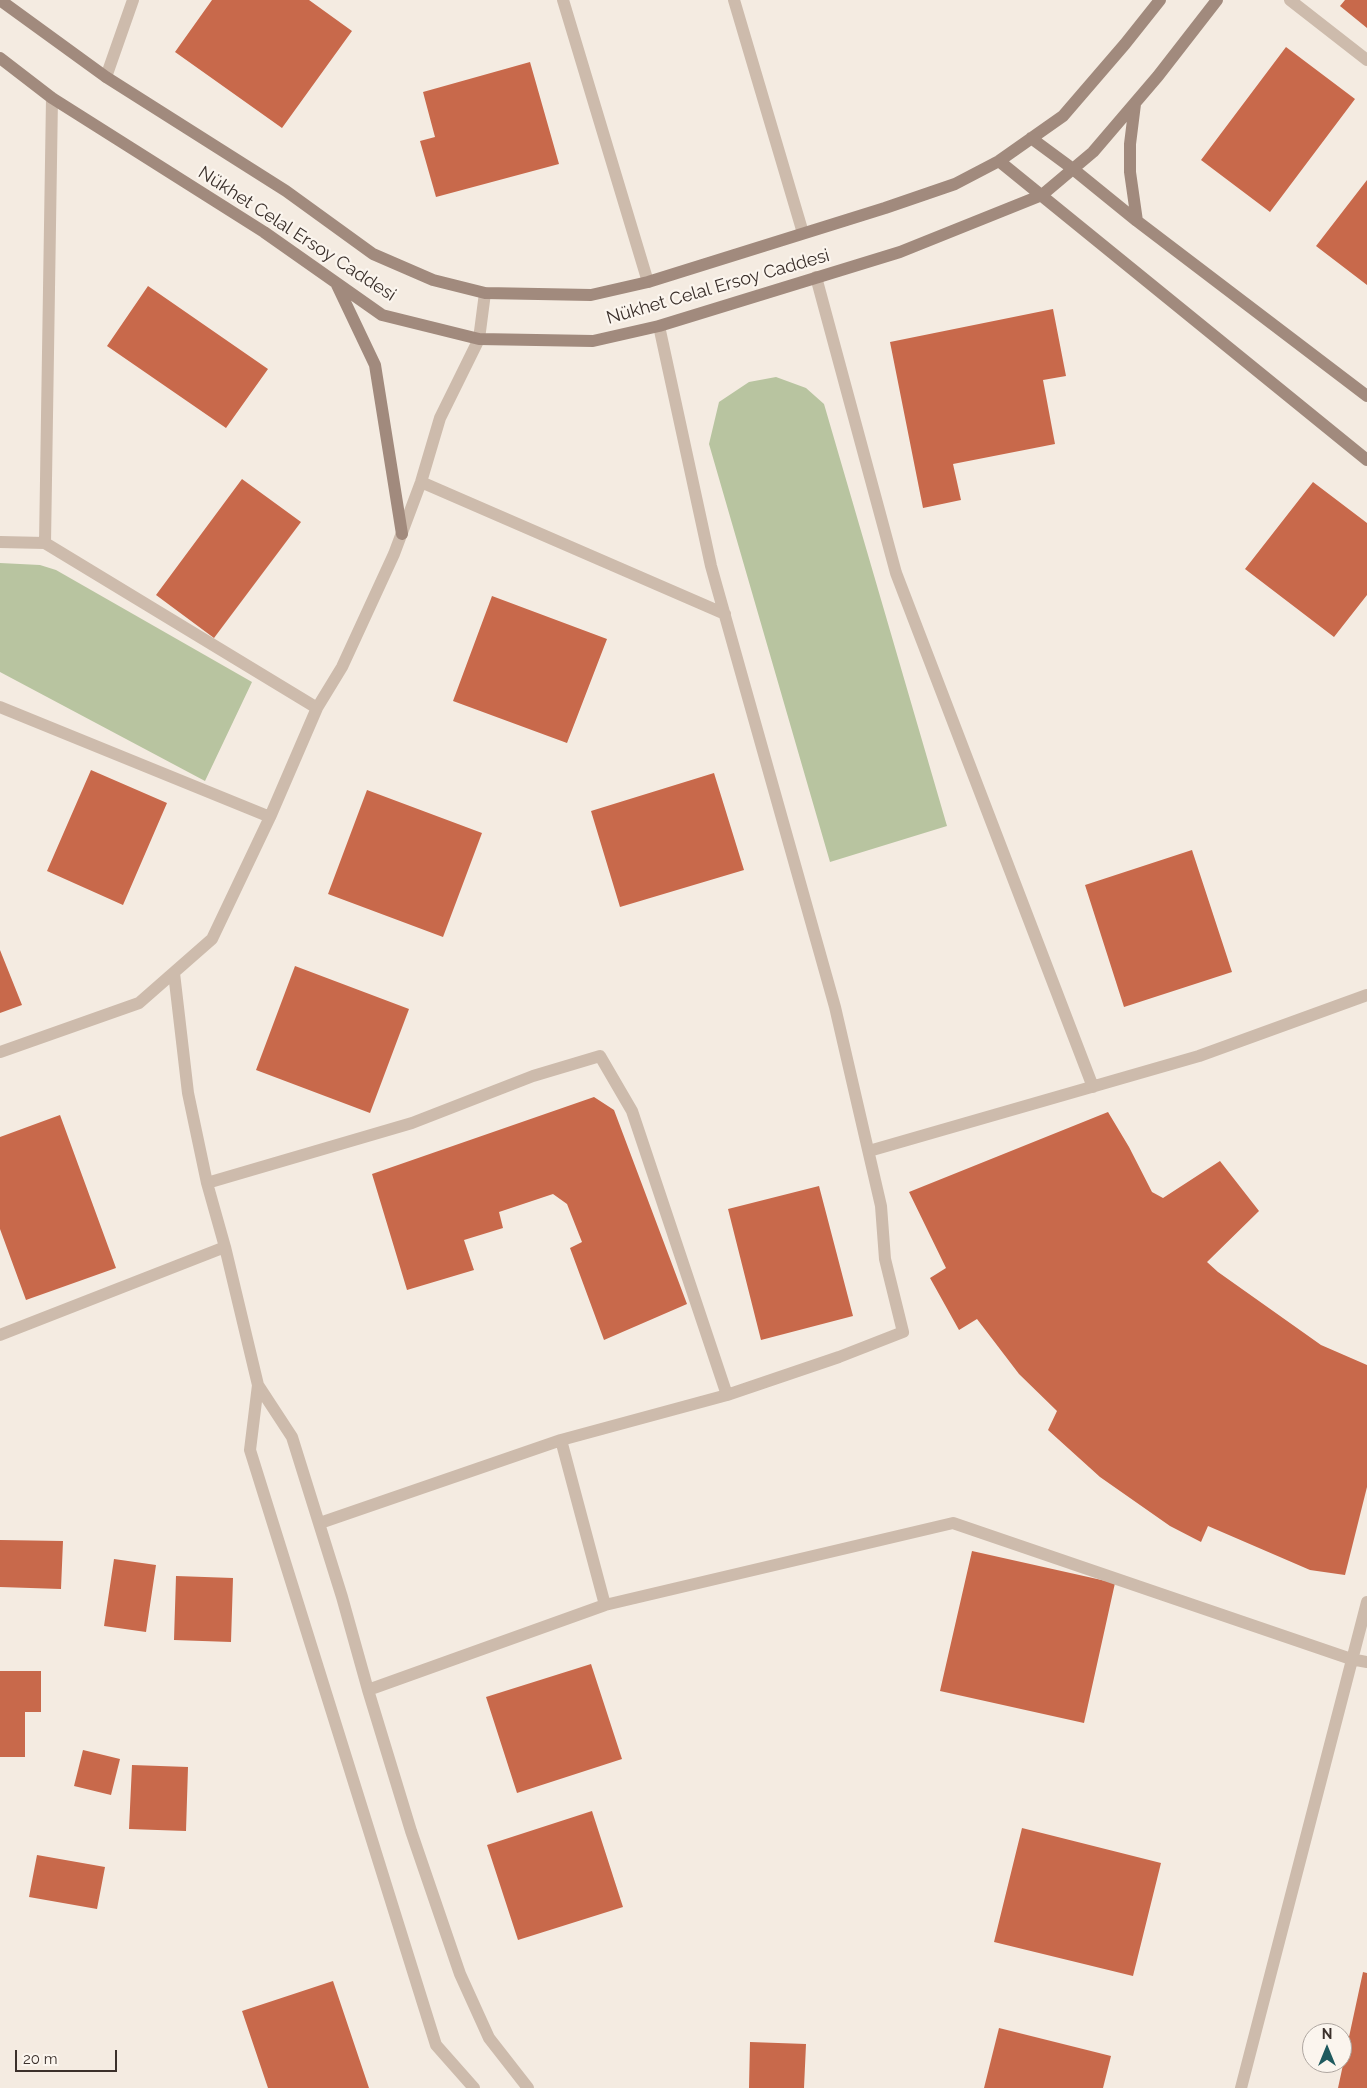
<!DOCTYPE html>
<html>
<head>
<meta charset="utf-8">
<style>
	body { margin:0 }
	#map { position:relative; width:1367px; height:2088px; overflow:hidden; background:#f4ebe1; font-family:Raleway,sans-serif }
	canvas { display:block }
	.north { position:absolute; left:1302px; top:2023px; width:50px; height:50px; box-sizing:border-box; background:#fbf5ee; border:1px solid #aea6a0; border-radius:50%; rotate:0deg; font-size:14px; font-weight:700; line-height:20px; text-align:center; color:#3b302b }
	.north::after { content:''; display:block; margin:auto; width:18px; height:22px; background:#1f5a5e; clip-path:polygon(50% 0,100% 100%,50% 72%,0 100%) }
	.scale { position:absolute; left:15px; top:2050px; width:102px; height:22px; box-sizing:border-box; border:2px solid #3b302b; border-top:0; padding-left:6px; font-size:15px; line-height:18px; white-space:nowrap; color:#3b302b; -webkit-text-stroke:4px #fbf5ee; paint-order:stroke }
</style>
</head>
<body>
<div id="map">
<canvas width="1367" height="2088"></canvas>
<div class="north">N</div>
<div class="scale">20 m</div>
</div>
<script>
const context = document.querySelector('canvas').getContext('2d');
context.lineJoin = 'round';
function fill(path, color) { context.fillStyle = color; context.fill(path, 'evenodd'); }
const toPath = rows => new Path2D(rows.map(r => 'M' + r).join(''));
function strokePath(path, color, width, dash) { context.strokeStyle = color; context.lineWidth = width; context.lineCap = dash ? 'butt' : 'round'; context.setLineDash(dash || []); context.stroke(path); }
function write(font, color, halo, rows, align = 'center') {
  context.font = font + ' Raleway,sans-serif'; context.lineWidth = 4.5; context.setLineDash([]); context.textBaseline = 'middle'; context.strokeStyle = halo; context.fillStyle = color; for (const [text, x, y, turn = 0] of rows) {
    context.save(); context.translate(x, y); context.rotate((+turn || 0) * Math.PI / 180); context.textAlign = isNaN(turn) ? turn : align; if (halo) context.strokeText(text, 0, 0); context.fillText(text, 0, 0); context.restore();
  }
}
fill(toPath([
	[776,377,806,388,824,404,947,826,830,862,709,444,719,402,749,382],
	[0,563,40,565,56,570,252,682,205,781,0,672]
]), '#b8c4a0');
fill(toPath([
	[212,0,309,0,352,31,282,128,175,52],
	[1345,0,1367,0,1367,28,1340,6],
	[1286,47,1355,99,1270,212,1201,160],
	[530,62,559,164,436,197,420,141,435,137,423,92],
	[1367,180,1367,285,1316,246],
	[148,286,268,369,226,428,107,346],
	[1053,309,1066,376,1043,380,1055,444,953,464,961,500,923,508,890,342],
	[242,479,301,522,214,638,156,595],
	[1313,482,1367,523,1367,595,1334,637,1245,569],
	[492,596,607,639,567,743,453,701],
	[91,770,167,803,123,905,47,871],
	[714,773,744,870,620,907,591,811],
	[367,790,482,833,443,937,328,894],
	[1192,850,1232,972,1124,1007,1085,885],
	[0,950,22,1005,0,1013],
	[295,966,409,1009,370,1113,256,1070],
	[594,1097,614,1110,687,1304,604,1340,570,1248,582,1242,567,1204,553,1194,499,1212,503,1228,464,1240,474,1270,407,1290,372,1174],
	[1108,1112,1129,1147,1152,1192,1163,1198,1220,1161,1259,1211,1207,1262,1218,1272,1321,1345,1367,1365,1367,1487,1345,1575,1310,1570,1208,1526,1201,1542,1170,1526,1100,1477,1048,1430,1057,1411,1019,1374,977,1319,959,1330,930,1278,946,1268,909,1192],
	[60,1115,116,1268,26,1300,0,1229,0,1137],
	[819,1186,853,1316,761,1340,728,1209],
	[0,1540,63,1541,61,1589,0,1587],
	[972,1551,1115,1583,1084,1723,940,1691],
	[114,1559,156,1565,146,1632,104,1626],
	[176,1576,233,1578,231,1642,174,1640],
	[591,1664,622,1759,517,1793,486,1697],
	[0,1671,41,1671,41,1712,25,1712,25,1757,0,1757],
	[83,1750,120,1759,111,1795,74,1786],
	[132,1765,188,1767,186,1831,129,1829],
	[592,1811,623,1907,518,1940,487,1845],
	[1022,1828,1161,1863,1133,1976,994,1942],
	[37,1855,105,1867,97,1909,29,1897],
	[1363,1972,1367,1973,1367,2088,1338,2088],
	[333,1981,369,2088,268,2088,242,2011],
	[999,2028,1111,2056,1103,2088,984,2088],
	[750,2042,806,2044,804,2088,749,2088]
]), '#c8694b');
strokePath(toPath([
	[563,0,648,282],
	[734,0,803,233],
	[1290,0,1367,60],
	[106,77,133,0],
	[816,277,896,573,1093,1087],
	[421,482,725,614],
	[0,542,45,543,317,708],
	[45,543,52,98],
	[0,707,270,817],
	[174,973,188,1093,207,1183,225,1247,258,1385,292,1437,342,1597,368,1690,411,1831,460,1974,489,2038,528,2088],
	[0,1052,139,1003,212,939,270,817,317,708,342,667,394,554,421,482,440,418,479,339,485,293],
	[869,1151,1199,1056,1367,995],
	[207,1183,412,1123,533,1076,600,1056,632,1111,727,1395],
	[0,1335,225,1247],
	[258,1385,250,1450,436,2045,474,2088],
	[561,1440,605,1605],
	[320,1523,561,1440,727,1395,839,1357,903,1332,885,1259,881,1206,835,1007,711,566,659,326],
	[368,1690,605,1605,953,1523,1351,1659,1367,1662],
	[1241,2088,1367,1602]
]), '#cdbbac', 12);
strokePath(toPath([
	[0,0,106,77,286,191,373,254,433,280,485,293,591,295,648,282,885,208,955,184,999,161,1063,116,1125,44,1160,0],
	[0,58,52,98,264,232,382,315,479,339,593,341,659,326,900,252,1042,195,1093,152,1158,76,1217,0],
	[1135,104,1130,144,1130,172,1137,221],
	[1031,138,1073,169,1137,221,1367,396],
	[999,161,1367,460],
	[337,285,375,365,402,534]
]), '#a18a7d', 12);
write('18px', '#3b302b', '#fbf5ee', [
	["Nükhet Celal Ersoy Caddesi",297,234,33],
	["Nükhet Celal Ersoy Caddesi",718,287,-16]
]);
</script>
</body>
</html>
